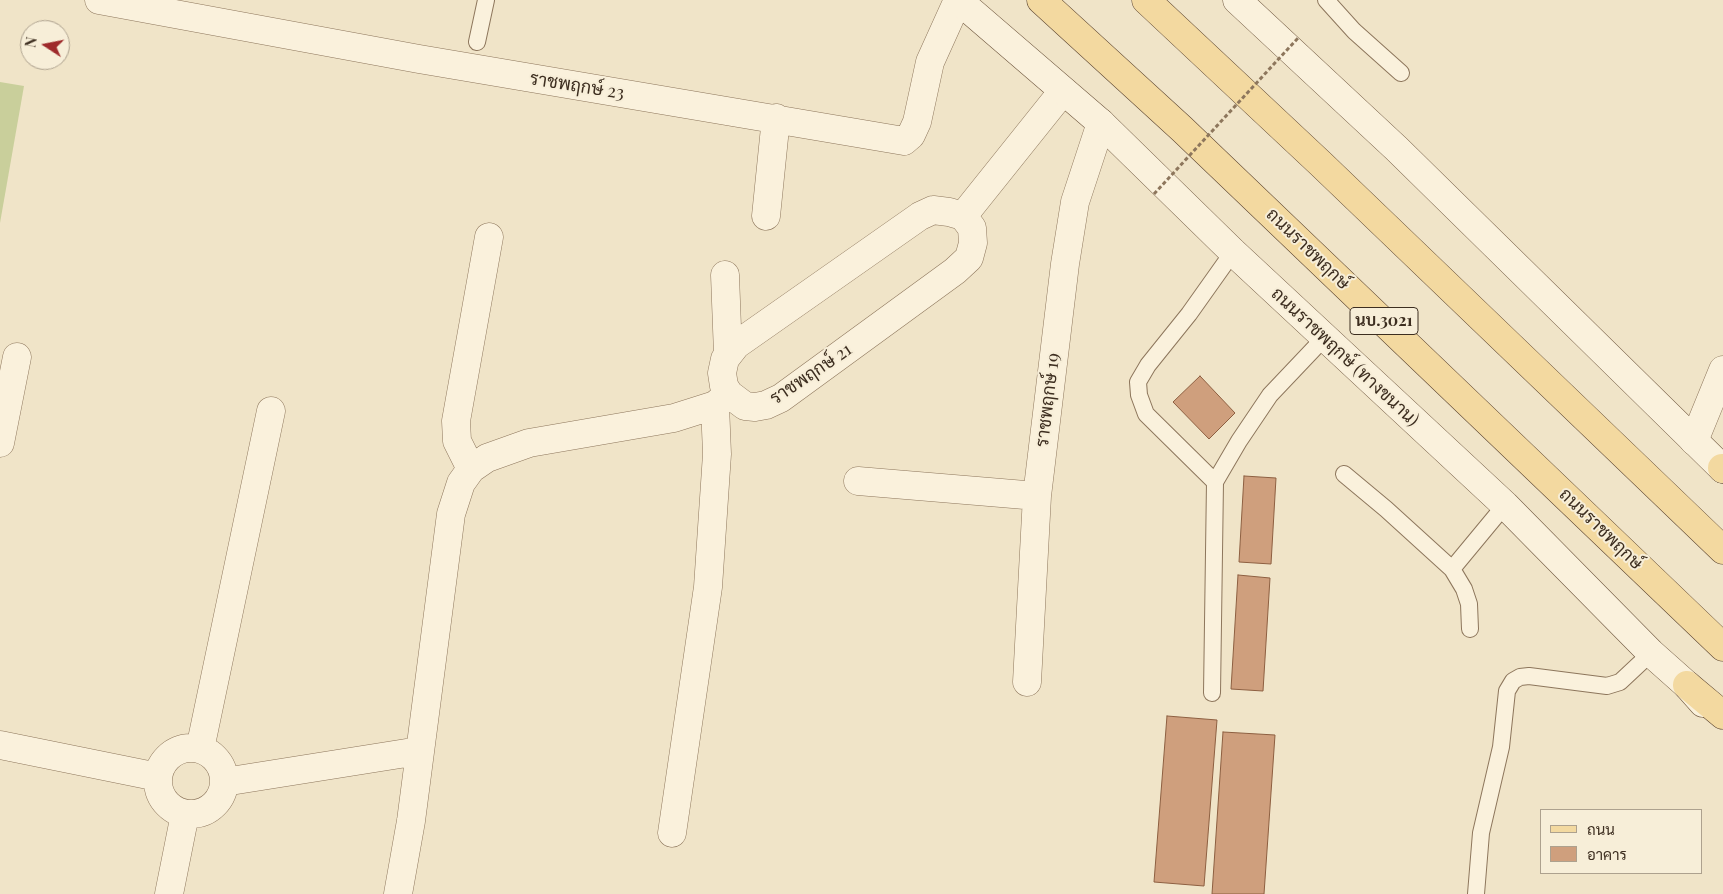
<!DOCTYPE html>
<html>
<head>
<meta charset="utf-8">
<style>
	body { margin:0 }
	#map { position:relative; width:1723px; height:894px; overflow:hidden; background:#f0e4c8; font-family:"Playfair Display",Sarabun,serif }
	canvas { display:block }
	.legend { position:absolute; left:1540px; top:809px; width:162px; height:65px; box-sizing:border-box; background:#f7eed8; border:1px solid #ada18e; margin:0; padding:6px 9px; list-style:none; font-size:15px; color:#3d2e20 }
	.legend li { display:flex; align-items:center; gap:10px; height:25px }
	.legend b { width:25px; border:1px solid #ada18e }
	.north { position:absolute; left:20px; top:20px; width:50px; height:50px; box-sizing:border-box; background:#f7eed8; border:1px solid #ada18e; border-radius:50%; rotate:281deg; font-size:14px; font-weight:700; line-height:20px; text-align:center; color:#3d2e20 }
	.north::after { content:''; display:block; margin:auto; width:18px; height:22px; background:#9e2a2b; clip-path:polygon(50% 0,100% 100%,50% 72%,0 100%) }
</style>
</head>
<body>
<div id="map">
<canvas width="1723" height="894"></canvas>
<ul class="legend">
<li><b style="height:6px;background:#f3d9a0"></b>ถนน</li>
<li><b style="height:14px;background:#cf9f7d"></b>อาคาร</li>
</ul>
<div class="north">N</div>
</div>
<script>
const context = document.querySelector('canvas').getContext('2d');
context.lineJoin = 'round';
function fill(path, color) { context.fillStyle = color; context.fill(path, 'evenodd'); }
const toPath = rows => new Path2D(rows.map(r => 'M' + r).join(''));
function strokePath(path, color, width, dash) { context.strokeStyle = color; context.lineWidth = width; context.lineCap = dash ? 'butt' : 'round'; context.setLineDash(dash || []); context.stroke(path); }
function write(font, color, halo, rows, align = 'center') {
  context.font = font + ' "Playfair Display",Sarabun,serif'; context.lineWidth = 4; context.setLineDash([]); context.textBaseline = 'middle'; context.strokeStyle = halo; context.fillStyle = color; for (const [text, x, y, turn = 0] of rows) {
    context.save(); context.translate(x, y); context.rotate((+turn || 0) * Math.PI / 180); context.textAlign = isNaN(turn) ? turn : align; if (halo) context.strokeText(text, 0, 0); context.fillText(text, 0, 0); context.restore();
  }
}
fill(toPath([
	[0,82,24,86,0,223]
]), '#c9cf9b');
const building = toPath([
	[1200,376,1235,413,1209,439,1173,402,1200,376],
	[1244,476,1276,478,1271,564,1239,562,1244,476],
	[1238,575,1270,578,1263,691,1231,689,1238,575],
	[1167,716,1217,720,1204,886,1154,882,1167,716],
	[1223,732,1275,735,1264,894,1212,894,1223,732]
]);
fill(building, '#cf9f7d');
strokePath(building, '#8d5f41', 1);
const lane = toPath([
	[1326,0,1354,31,1401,73],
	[477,42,486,0],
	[1344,474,1386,509,1452,569,1464,589,1469,604,1470,629],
	[1215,482,1146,414,1139,395,1138,382,1148,365,1189,314,1233,252],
	[1452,569,1505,505],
	[1212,693,1215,482,1239,441,1270,395,1325,337],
	[1476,894,1481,833,1501,747,1507,691,1513,681,1520,677,1529,676,1607,686,1620,682,1651,653]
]);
const street = toPath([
	[99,0,419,59,904,141,911,135,917,122,930,62,958,0],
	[933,210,949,212,963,216,972,228,973,243,969,258,955,271,781,398,766,405,755,407,745,406,729,394,724,386,722,373,725,359,736,345,920,216,933,210],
	[766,216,776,118],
	[963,216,1063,91],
	[725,275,728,354],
	[1694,441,1723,370],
	[0,443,17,357],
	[471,469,457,441,456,421,489,237],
	[858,481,1037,496],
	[1027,682,1037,496,1065,264,1075,202,1101,123],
	[0,745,158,777],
	'158 781a33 33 0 1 1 66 0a33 33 0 1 1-66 0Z',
	[200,749,271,411],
	[224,782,419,751],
	[672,833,708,587,717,454,715,405],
	[169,894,185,814],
	[398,894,411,821,451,514,461,483,471,469,487,458,529,443,674,418,715,405,729,394]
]);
const secondary = toPath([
	[958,0,1101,123,1233,252,1505,505,1651,653,1687,685,1703,703],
	[1237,0,1397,149,1723,469]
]);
const primary = toPath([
	[1041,0,1182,129,1723,647],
	[1146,0,1321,164,1723,550],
	[1722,468,1723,469],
	[1687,685,1723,715]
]);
strokePath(lane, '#8d765c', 18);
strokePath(street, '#8d765c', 29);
strokePath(secondary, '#6f573f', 29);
strokePath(primary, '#5b4430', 29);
strokePath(lane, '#faf1dc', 16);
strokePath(street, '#faf1dc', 28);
strokePath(secondary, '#faf1dc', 28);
strokePath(primary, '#f3d9a0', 28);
strokePath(toPath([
	[1154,194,1298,38]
]), '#8d765c', 3, [4, 2.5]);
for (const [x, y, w] of [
	[1384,321,68]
]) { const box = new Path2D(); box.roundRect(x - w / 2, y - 13.5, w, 27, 4); context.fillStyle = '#f7eed8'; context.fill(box); strokePath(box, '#3d2e20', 1); }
write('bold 16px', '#3d2e20', null, [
	["นบ.3021",1384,321]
]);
write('18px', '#3d2e20', '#f7eed8', [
	["ราชพฤกษ์ 23",577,86,9],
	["ถนนราชพฤกษ์",1308,249,44],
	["ถนนราชพฤกษ์ (ทางขนาน)",1345,357,43],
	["ราชพฤกษ์ 21",811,374,-34],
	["ราชพฤกษ์ 19",1048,400,-83],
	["ถนนราชพฤกษ์",1601,529,44]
]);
</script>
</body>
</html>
